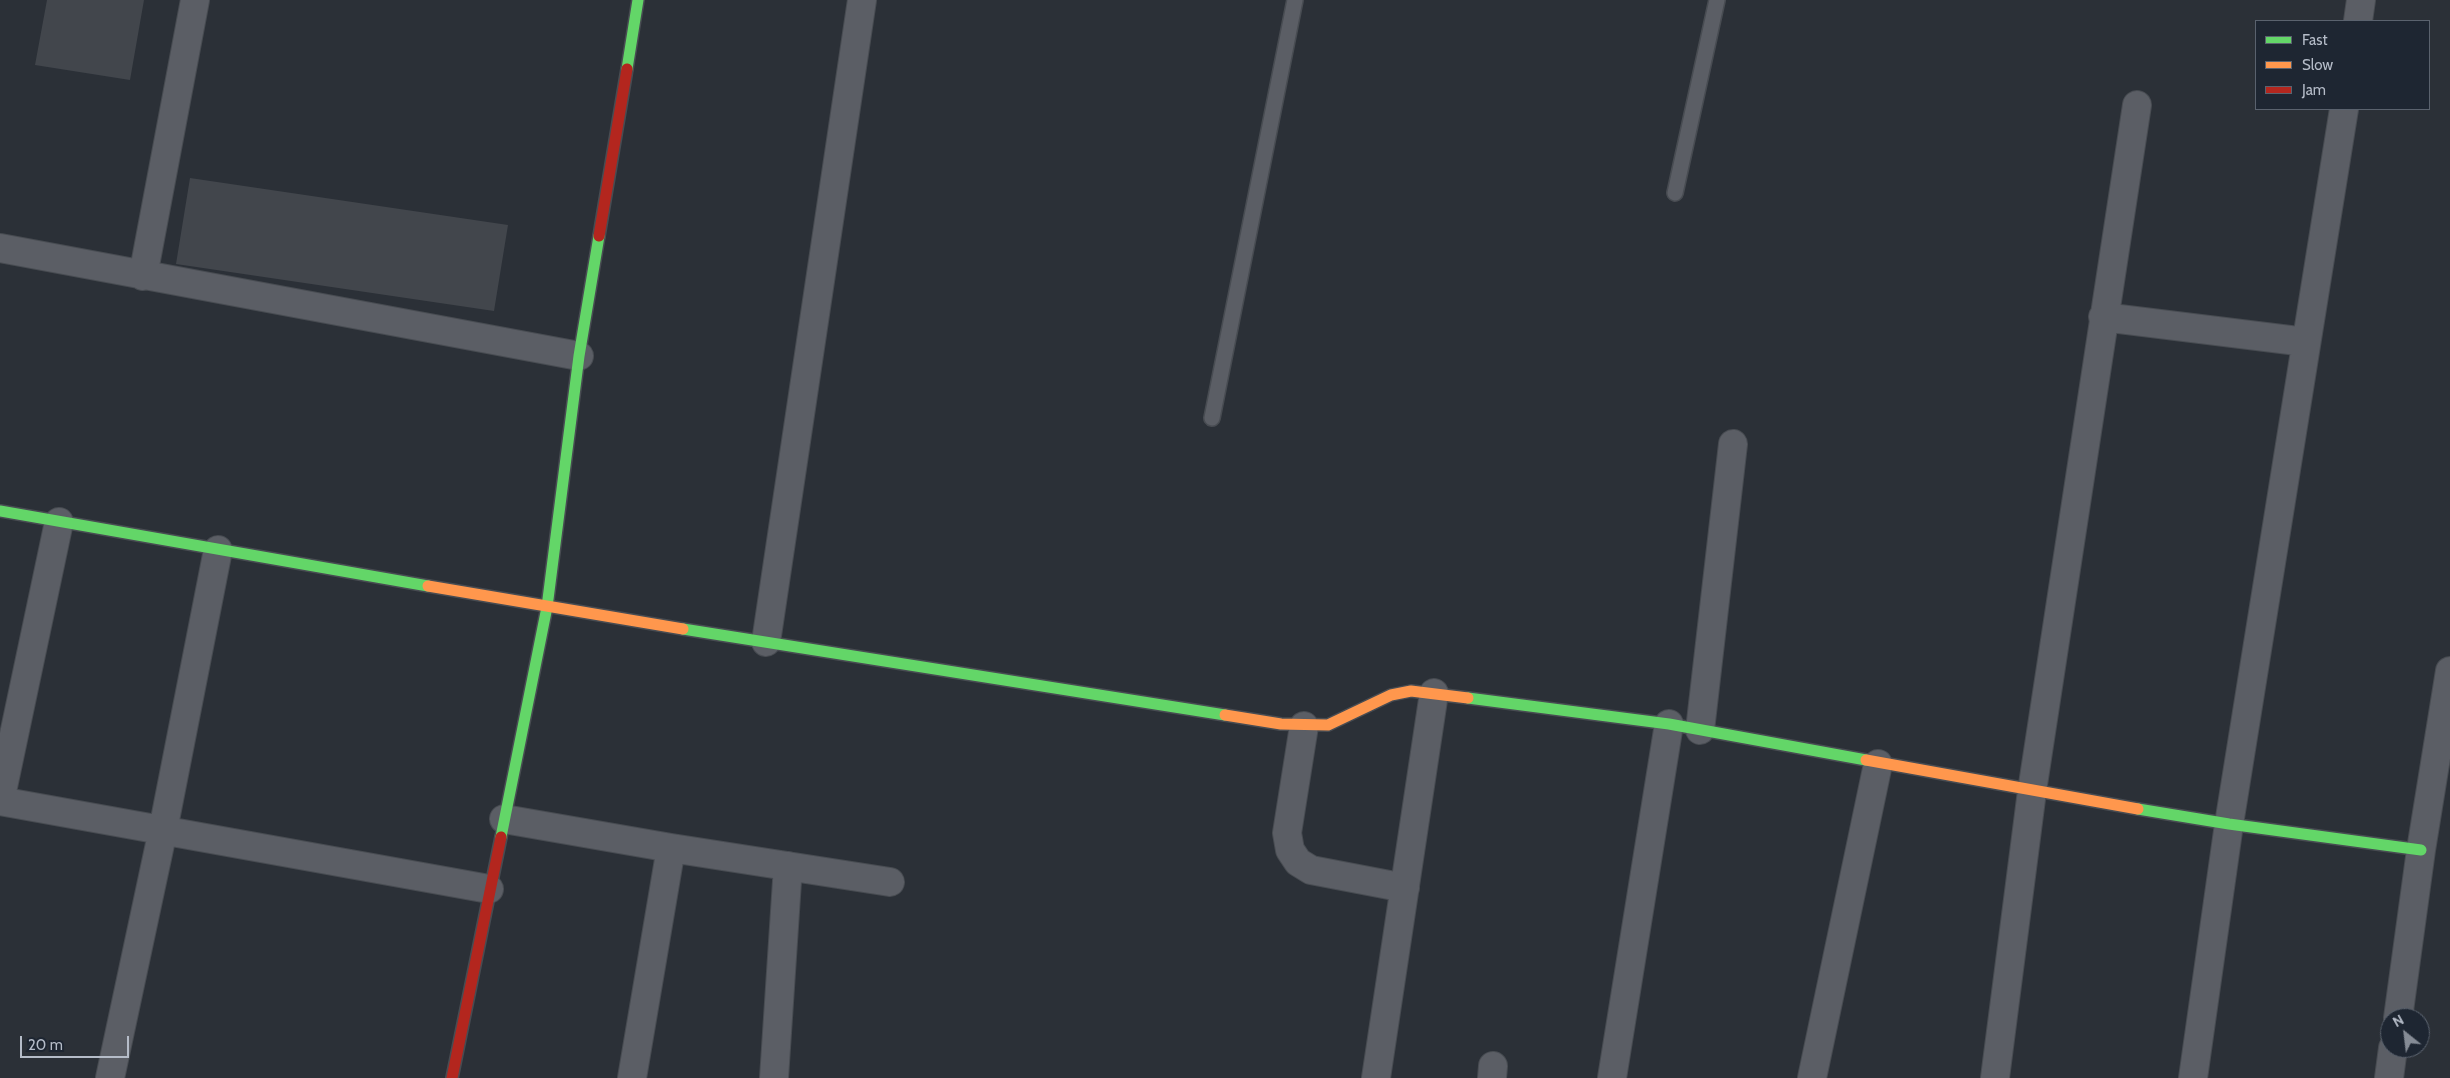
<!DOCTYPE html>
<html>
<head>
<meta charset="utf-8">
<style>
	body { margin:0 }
	#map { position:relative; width:2450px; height:1078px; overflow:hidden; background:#2b3037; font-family:Cabin,sans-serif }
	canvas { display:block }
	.legend { position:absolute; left:2255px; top:20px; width:175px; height:90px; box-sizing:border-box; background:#1e2632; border:1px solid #5a626e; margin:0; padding:6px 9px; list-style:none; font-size:15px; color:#b5bcc8 }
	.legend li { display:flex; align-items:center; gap:10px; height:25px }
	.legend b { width:25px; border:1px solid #5a626e }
	.north { position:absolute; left:2380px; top:1008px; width:50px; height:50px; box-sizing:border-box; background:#1e2632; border:1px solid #5a626e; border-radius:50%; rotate:331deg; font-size:14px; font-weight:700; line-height:20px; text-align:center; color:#b5bcc8 }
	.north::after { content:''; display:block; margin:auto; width:18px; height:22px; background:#858b95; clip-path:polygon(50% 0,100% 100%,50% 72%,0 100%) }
	.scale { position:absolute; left:20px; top:1036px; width:109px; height:22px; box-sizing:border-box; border:2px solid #b5bcc8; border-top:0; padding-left:6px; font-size:15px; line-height:18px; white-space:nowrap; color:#b5bcc8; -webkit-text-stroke:4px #1e2632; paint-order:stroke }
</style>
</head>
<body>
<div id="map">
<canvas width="2450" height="1078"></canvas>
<ul class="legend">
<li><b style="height:6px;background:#63d668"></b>Fast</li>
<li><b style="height:6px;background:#ff974d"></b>Slow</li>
<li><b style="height:6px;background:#b3261e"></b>Jam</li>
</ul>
<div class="north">N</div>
<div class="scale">20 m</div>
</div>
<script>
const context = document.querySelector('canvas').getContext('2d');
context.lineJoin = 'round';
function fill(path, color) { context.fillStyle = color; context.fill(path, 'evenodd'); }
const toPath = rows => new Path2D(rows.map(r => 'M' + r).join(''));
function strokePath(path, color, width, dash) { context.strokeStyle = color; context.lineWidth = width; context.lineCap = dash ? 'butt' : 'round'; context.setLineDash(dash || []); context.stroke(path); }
fill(toPath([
	[47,0,144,0,130,80,35,65],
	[190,178,508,225,494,311,176,264]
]), '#42464c');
const lane = toPath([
	[1675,193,1717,0],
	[1212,418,1295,0]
]);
const street = toPath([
	[2358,21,2361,0],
	[0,248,579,356],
	[143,276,195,0],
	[2103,317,2306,342],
	[766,642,862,0],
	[1304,726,1287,833,1290,850,1298,862,1311,870,1405,888],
	[1700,730,1733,444],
	[0,801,489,889],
	[0,801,59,522],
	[504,819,671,848,890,882],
	[2398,1018,2421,850,2450,671],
	[110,1078,163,830,218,550],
	[632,1078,671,848],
	[774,1078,788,866],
	[1376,1078,1434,693],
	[1492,1078,1493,1066],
	[1612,1078,1669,724],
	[1812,1078,1878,764],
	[1995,1078,2032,791,2137,105],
	[2193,1078,2229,824,2344,109],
	[2389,1078,2393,1048]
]);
const fast = toPath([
	[627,69,638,0],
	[0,511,428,586],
	[683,629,1225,715],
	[1468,698,1669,724,1866,760],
	[2138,809,2229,824,2421,850],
	[501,837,547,607,579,356,599,236]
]);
const slow = toPath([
	[428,586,683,629],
	[1225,715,1281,724,1328,725,1391,695,1411,691,1468,698],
	[1866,760,2138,809]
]);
const jam = toPath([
	[599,236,627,69],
	[452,1078,501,837]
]);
strokePath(lane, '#484c52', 18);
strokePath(street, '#484c52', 30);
strokePath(fast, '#484c52', 14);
strokePath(slow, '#484c52', 14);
strokePath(jam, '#484c52', 14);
strokePath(lane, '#5b5e65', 15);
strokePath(street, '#5b5e65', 28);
strokePath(fast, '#63d668', 11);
strokePath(slow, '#ff974d', 11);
strokePath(jam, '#b3261e', 11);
</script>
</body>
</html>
